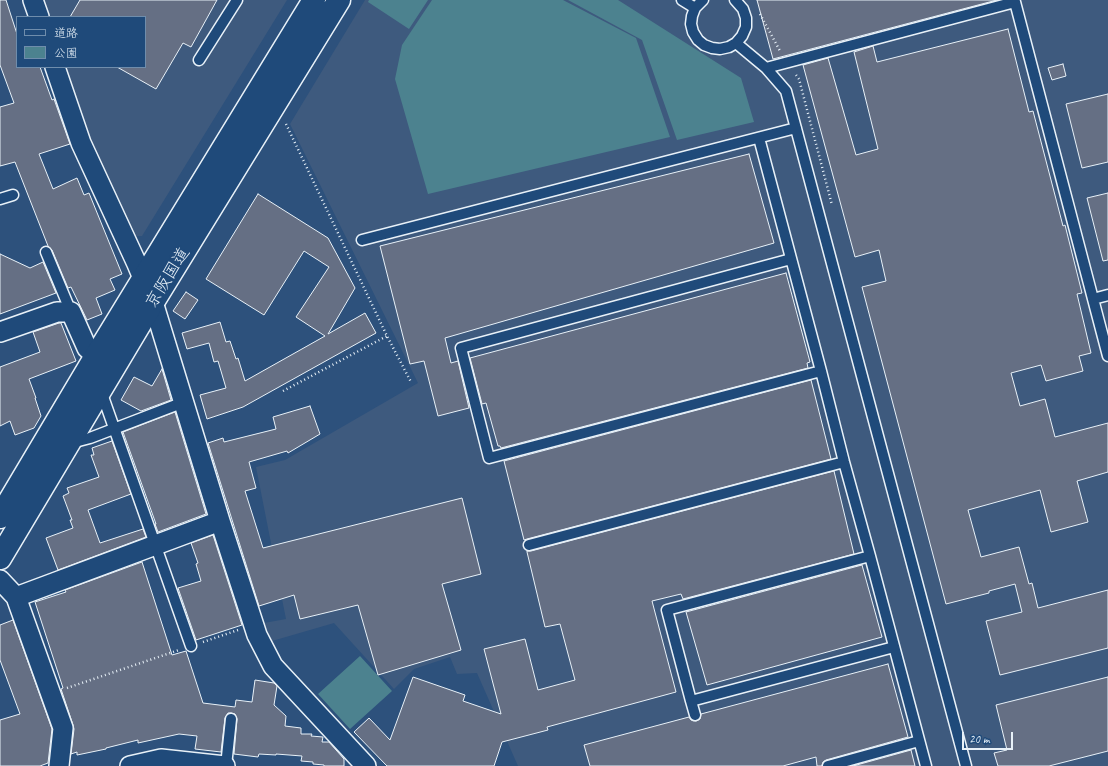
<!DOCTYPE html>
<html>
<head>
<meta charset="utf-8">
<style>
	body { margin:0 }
	#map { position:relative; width:1108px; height:766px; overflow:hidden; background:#2d517c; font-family:Caveat,"Klee One",sans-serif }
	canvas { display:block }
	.legend { position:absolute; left:16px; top:16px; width:130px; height:52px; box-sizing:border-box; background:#1f4a7a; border:1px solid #6f8dac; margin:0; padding:5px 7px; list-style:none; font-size:12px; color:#e8f1f8 }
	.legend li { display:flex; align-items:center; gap:8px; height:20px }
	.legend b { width:20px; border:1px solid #6f8dac }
	.scale { position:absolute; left:962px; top:732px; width:51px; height:18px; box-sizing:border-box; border:2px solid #e8f1f8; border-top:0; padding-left:5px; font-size:12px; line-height:14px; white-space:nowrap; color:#e8f1f8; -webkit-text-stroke:3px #1f4a7a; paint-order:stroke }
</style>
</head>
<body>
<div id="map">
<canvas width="1108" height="766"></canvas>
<ul class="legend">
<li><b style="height:5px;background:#1f4a7a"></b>道路</li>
<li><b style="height:11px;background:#4c828f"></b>公園</li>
</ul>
<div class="scale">20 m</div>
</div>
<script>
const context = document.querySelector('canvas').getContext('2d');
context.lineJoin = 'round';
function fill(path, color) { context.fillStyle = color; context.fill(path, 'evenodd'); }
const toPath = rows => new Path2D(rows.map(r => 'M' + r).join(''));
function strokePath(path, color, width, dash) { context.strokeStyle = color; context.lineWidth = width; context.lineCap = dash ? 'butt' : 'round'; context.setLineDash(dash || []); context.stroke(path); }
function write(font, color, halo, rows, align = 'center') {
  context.font = font + ' Caveat,"Klee One",sans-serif'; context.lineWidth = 4; context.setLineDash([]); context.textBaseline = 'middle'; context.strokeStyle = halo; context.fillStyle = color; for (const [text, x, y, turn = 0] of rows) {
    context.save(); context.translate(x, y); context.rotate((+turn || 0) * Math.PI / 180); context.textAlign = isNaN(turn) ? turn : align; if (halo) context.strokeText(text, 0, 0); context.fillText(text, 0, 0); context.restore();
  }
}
fill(toPath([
	[42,0,287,0,142,236,133,236,89,142,64,67,145,67,145,17,48,17],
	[365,0,1108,0,1108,766,518,766,477,673,457,674,450,657,414,669,394,689,334,623,272,641,264,623,286,619,256,467,285,460,418,383,290,124]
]), '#3e5a7e');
fill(toPath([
	[369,0,428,0,409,29,368,2],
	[432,0,563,0,636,38,670,137,428,194,395,79,402,45],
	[568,0,618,0,741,78,754,122,677,140,642,40],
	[360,656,392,691,350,729,318,694]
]), '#4c828f');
const building = toPath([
	[0,0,6,0,17,34,17,67,40,67,52,100,54,99,70,144,39,154,53,189,77,178,84,195,89,193,122,274,110,279,115,290,96,298,102,314,87,320,71,287,68,288,52,250,48,246,15,162,0,166,0,107,14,103,0,65,0,0],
	[80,0,217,0,191,47,183,43,156,89,117,67,145,67,145,17,70,17,80,0],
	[757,0,997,0,773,59,757,0],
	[1008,29,1029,112,1033,111,1063,226,1065,225,1082,293,1077,294,1091,353,1079,356,1083,371,1046,381,1041,365,1011,373,1020,406,1045,399,1055,437,1108,423,1108,472,1077,481,1088,522,1051,532,1040,490,968,510,981,557,1019,547,1029,584,1032,583,1038,608,1108,590,1108,648,1000,675,986,621,1022,612,1015,584,989,591,989,593,946,604,862,287,886,281,879,250,855,257,803,65,828,58,856,155,878,149,854,52,873,46,877,62,1008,29],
	[1063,64,1066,76,1052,80,1048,68,1063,64],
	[1108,94,1108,162,1082,168,1066,104,1108,94],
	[749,154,774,243,445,338,451,363,458,361,469,408,438,416,424,361,410,364,380,246,749,154],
	[1108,193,1108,260,1103,261,1087,198,1108,193],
	[258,194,328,238,355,288,328,334,365,313,376,333,243,407,207,419,200,395,226,388,218,361,214,362,209,343,187,349,182,333,220,322,226,342,230,341,236,359,238,358,245,381,325,336,296,317,329,267,304,251,264,315,206,279,258,194],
	[0,254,30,268,43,262,56,293,0,314,0,254],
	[786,273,810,362,807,363,808,368,501,448,500,446,498,446,486,403,482,404,470,358,786,273],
	[186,292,198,300,185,319,173,311,186,292],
	[59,323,61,323,76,361,29,379,36,398,35,398,41,416,34,428,15,435,10,421,0,426,0,367,40,352,33,332,59,323],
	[162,369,171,400,141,411,121,400,134,377,152,386,162,369],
	[811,380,831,459,527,539,524,540,504,461,811,380],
	[310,406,320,434,288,453,287,451,249,462,256,488,245,491,263,548,462,498,481,574,442,584,461,650,378,675,358,605,300,619,294,595,259,606,208,443,223,438,224,442,276,429,273,417,310,406],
	[175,412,206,514,158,532,155,524,156,524,123,432,175,412],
	[112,441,131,494,88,510,100,543,143,529,146,537,58,570,46,538,73,528,70,520,72,520,63,496,69,493,67,488,99,477,91,455,94,455,92,448,112,441],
	[834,471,854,554,683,599,681,594,652,601,676,692,547,727,548,730,502,742,494,766,387,766,354,732,369,718,390,740,413,677,465,695,463,701,501,714,484,649,525,639,538,690,575,680,560,624,545,627,527,552,527,551,531,551,834,471],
	[213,535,242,625,196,640,178,588,201,581,196,564,198,563,191,543,213,535],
	[142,562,172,655,186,651,203,703,235,707,236,700,252,702,255,680,274,683,277,686,274,705,286,716,285,726,301,728,301,734,312,734,311,736,323,737,322,742,329,742,344,759,344,766,324,766,324,765,313,764,313,762,301,761,302,756,276,754,276,755,259,754,258,757,234,754,237,719,235,714,231,713,228,713,225,718,221,752,195,749,197,736,179,734,138,743,138,740,106,748,106,749,77,755,77,752,71,754,74,729,73,725,61,689,63,688,35,602,66,592,65,590,142,562],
	[862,565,882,637,707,685,686,612,862,565],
	[13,620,52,729,48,763,40,766,0,766,0,720,20,714,0,660,0,625,13,620],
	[888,664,908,737,826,760,823,762,822,766,817,766,816,757,783,766,590,766,584,745,689,717,691,720,696,721,700,719,701,714,888,664],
	[1108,677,1108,751,1049,766,998,766,994,753,1007,750,996,705,1108,677],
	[911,750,915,766,853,766,911,750]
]);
fill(building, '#656f84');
strokePath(building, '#e8f1f8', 1);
const lane = toPath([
	[682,0,695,8],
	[703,0,695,8,692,16,691,24,693,32,698,40,704,45,712,48,720,49,729,47,736,43,742,36,746,27,746,18,743,9,735,0],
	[736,43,766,68,786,91,966,766],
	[199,60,237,0],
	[766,68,1015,2,1108,356],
	[759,138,821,371,844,462,870,556,926,766],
	[0,199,13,195],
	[362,240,796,128],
	[46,252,71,312],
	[791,259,461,348,489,458,821,371],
	[1093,299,1108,295],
	[101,391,191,646],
	[71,443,90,438,184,402],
	[529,545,844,462],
	[870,556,667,610,691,701,894,647],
	[691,701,695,715],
	[226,766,231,719],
	[828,766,919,741]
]);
const street = toPath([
	[33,0,39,17],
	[55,67,81,143,137,264,153,302,220,521,257,635,273,666,366,766],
	[0,332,57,312,71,312,87,348,96,356],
	[0,580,16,597,220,521],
	[16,597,63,728,59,766],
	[130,766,161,759,225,766]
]);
const highway = toPath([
	[0,517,96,356,314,0],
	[0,558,153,302,339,0]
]);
strokePath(lane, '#e8f1f8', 13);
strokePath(street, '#e8f1f8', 22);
strokePath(highway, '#e8f1f8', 25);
strokePath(toPath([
	[760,14,780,51],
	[796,75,799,79,832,205],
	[286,124,387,336,411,382],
	[283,391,387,336],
	[203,642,238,630],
	[67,688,179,650]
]), '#e8f1f8', 2.5, [1, 3]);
strokePath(lane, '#1f4a7a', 10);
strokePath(street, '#1f4a7a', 19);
strokePath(highway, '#1f4a7a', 22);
write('17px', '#e8f1f8', '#1f4a7a', [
	["京阪国道",168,278,-58]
]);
</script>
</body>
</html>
